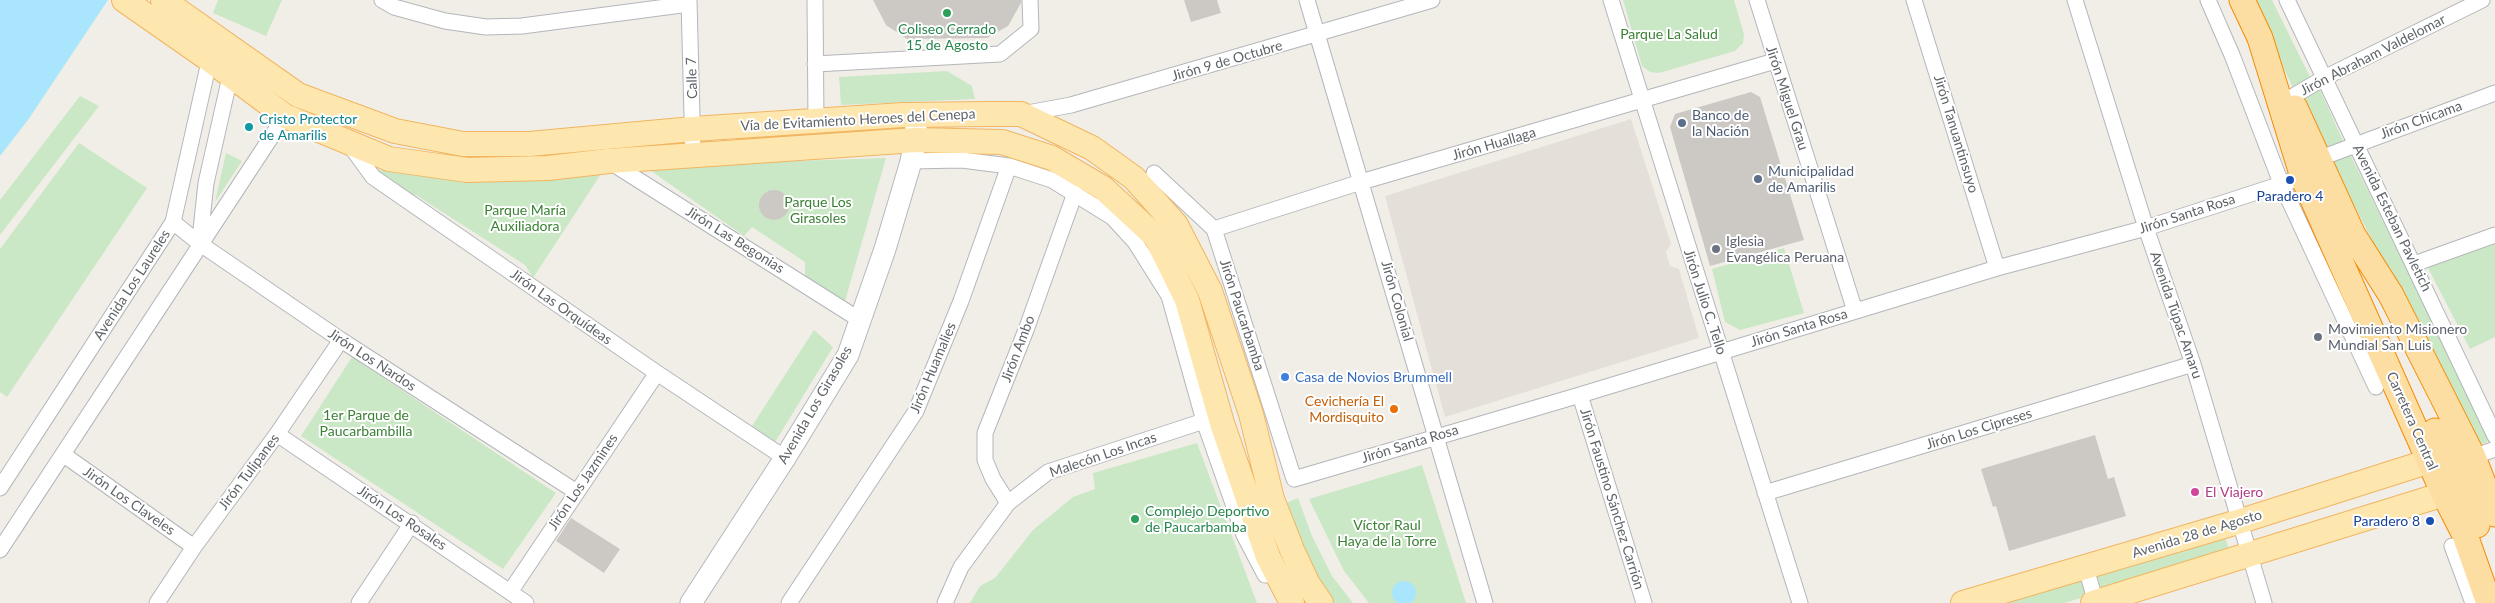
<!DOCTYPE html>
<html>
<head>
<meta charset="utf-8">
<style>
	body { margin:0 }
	canvas { display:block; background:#f1eee8 }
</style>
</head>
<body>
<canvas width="2495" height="603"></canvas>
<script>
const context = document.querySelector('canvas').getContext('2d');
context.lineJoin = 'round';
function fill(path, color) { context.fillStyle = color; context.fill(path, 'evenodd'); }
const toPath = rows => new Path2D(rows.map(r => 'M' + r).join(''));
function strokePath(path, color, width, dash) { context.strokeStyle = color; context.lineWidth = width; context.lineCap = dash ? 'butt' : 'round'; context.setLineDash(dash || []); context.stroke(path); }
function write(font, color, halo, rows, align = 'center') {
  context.font = font + ' Lato,sans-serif'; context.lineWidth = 4; context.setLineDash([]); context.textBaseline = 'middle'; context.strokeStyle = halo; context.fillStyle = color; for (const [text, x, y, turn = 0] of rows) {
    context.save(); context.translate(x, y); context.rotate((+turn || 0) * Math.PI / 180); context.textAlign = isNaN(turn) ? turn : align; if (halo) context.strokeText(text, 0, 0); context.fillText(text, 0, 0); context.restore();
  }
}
fill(toPath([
	[1631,119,1671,244,1666,252,1670,266,1679,269,1699,338,1445,417,1385,196]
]), '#e4dfd9');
fill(toPath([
	[218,0,282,0,266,36,213,13],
	[1623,0,1734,0,1744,34,1743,43,1735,51,1659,73,1650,72,1642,66],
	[2251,0,2272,0,2310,77,2293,88],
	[947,71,972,86,975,99,841,105,839,77],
	[2320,90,2344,143,2326,150,2300,99],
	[80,96,99,106,0,235,0,200],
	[79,143,147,188,7,397,0,392,0,249],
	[226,153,242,161,215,202],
	[2350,154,2490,440,2478,446,2332,162],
	[886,158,845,301,805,277,805,262,752,227,744,236,644,166],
	[376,170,503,180,601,174,533,278,525,265,416,195,411,196],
	[2495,239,2495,337,2470,349,2426,264],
	[1784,248,1804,313,1740,330,1725,322,1712,269],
	[814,330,833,347,774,444,752,426],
	[352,357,556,493,503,569,301,436],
	[1197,443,1257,603,970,603,980,586,995,578,1033,530,1073,497,1095,489,1093,473],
	[1422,465,1466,603,1369,603,1344,571,1309,499],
	[1298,498,1312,536,1332,576,1353,603,1335,603,1306,560,1284,504],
	[2224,535,2230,552,2100,592,2095,574],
	[2083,578,2088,596,2064,603,1996,603]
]), '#cae8c5');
fill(toPath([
	[0,0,108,0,28,120,0,156],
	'1392 593a12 12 0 1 1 24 0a12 12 0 1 1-24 0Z'
]), '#aae5fe');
fill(toPath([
	[873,0,1021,0,1021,3,1008,26,987,38,907,39,886,25],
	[1184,0,1217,0,1221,13,1191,22],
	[1751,92,1760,97,1804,240,1710,266,1670,127,1675,114],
	'759 205a15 15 0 1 1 30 0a15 15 0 1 1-30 0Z',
	[2095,435,2108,479,2114,477,2126,516,2009,551,1996,506,1993,507,1981,469],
	[571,518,620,549,604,573,556,541]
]), '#ccc9c5');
const minor = toPath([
	[382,0,394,7,445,21,486,27,522,26,689,4],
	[689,0,693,155],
	[815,0,816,122],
	[1307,0,1485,603],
	[1611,0,1800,603],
	[1757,0,1855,311],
	[1914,0,1997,268],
	[2075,0,2146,228,2193,364,2264,603],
	[2208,0,2232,55,2281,183,2376,387],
	[2287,0,2495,436],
	[815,64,1000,54,1031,29,1030,0],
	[2290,98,2324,78,2482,0],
	[1022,114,1071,105,1432,0],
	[349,144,373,177,657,373,785,458],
	[2318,159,2495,93],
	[910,161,962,160,1009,166,1052,180,1112,217,1135,242,1169,296,1204,421,1244,535,1265,575],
	[610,162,860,320],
	[1154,173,1214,229,1294,479,1580,395,1997,268,2146,228,2303,177],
	[173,222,199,243,341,340,575,491],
	[1214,229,1361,182,1775,61],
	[200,239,206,183,232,68],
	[2414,264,2495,235],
	[1580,395,1644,603],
	[277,434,526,603],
	[64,455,194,547],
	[2473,457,2495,449],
	[0,488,173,222,211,53],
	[1765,493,2193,364],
	[1008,503,993,479,985,460,985,433,1026,330,1075,193],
	[2452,546,2473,603],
	[0,550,285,116],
	[2086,568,2096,603],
	[510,592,657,373],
	[157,603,194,547,277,434,341,340],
	[359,603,412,523],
	[789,603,916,411,961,301,1009,166],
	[945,603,961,567,1008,503,1048,472,1204,421]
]);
const secondary = toPath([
	[691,603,785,458,848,355,885,249,910,165,916,140,916,114]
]);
const primary = toPath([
	[124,0,210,60,285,116,389,159,467,170,548,168,609,161,916,140,1002,142,1052,158,1103,188,1156,237,1187,300,1222,423,1268,557,1292,603],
	[163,0,298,95,395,131,463,144,529,144,693,129,903,115,990,114,1021,114,1092,148,1134,178,1176,225,1210,291,1251,414,1272,499,1292,550,1308,584,1321,603],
	[1963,603,2241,521,2430,461],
	[2093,603,2444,494]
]);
const trunk = toPath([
	[2242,0,2260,38,2303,177,2444,494,2465,535,2489,603],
	[2295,108,2353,235,2391,295,2473,457,2495,514],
	[2435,431,2477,525]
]);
strokePath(minor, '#b3b6ba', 17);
strokePath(secondary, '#b4b8bc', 23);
strokePath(primary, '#f1b561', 26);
strokePath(trunk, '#f78a02', 27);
strokePath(minor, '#fff', 15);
strokePath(secondary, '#fff', 21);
strokePath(primary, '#fee7af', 24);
strokePath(trunk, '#fddea2', 25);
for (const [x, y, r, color] of [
	[947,13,5,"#2e9e5b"],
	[1682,123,5,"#5c6f8a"],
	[249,127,5,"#0f9aa8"],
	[1758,179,5,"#5c6f8a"],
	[2290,180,5,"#1a4fb4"],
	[1716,249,5,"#6b7280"],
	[2318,337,5,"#6b7280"],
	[1285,377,5,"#3f7fe0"],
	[1394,409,5,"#e8710a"],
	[2195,492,5,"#d1479c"],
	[1135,519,5,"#2e9e5b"],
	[2430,521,5,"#1a4fb4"]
]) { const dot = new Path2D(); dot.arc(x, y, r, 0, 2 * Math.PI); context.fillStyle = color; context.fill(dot); strokePath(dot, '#fff', 2); }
write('14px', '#27864d', '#fff', [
	["Coliseo Cerrado",947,29],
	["15 de Agosto",947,45],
	["Complejo Deportivo",1145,511,"left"],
	["de Paucarbamba",1145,527,"left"]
]);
write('14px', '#3b8135', '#fff', [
	["Parque La Salud",1669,34],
	["Parque Los",818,202],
	["Girasoles",818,218],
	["Parque María",525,210],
	["Auxiliadora",525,226],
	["1er Parque de",366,415],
	["Paucarbambilla",366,431],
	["Víctor Raul",1387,525],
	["Haya de la Torre",1387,541]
]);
write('14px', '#5f6468', '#fff', [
	["Jirón Abraham Valdelomar",2373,55,-27],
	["Jirón 9 de Octubre",1227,61,-16],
	["Calle 7",692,78,-92],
	["Jirón Miguel Grau",1787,98,72],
	["Vía de Evitamiento Heroes del Cenepa",858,120,-3],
	["Jirón Chicama",2421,120,-20],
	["Jirón Tanuantinsuyo",1956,134,73],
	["Jirón Huallaga",1494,144,-16],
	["Jirón Santa Rosa",2187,214,-18],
	["Avenida Esteban Pavletich",2392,218,64],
	["Jirón Las Begonias",735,240,32],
	["Avenida Los Laureles",132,285,-57],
	["Jirón Colonial",1397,301,74],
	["Jirón Julio C. Tello",1705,302,72],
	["Jirón Las Orquídeas",561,307,35],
	["Jirón Paucarbamba",1242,315,72],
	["Avenida Túpac Amaru",2176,315,71],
	["Jirón Santa Rosa",1799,328,-17],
	["Jirón Ambo",1018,349,-69],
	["Jirón Los Nardos",372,360,33],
	["Jirón Huamalies",933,368,-67],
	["Avenida Los Girasoles",815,405,-60],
	["Carretera Central",2412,421,66],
	["Jirón Los Cipreses",1979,429,-17],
	["Jirón Santa Rosa",1410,444,-17],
	["Malecón Los Incas",1103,455,-19],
	["Jirón Tulipanes",249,472,-53],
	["Jirón Los Jazmines",583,482,-56],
	["Jirón Faustino Sánchez Carrión",1612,499,73],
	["Jirón Los Claveles",129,501,35],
	["Jirón Los Rosales",402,518,34],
	["Avenida 28 de Agosto",2197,534,-17]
]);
write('14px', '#4e5e75', '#fff', [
	["Banco de",1692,115],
	["la Nación",1692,131],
	["Municipalidad",1768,171],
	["de Amarilis",1768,187]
], 'left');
write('14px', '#0d838f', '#fff', [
	["Cristo Protector",259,119],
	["de Amarilis",259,135]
], 'left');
write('14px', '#164399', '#fff', [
	["Paradero 4",2290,196],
	["Paradero 8",2420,521,"right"]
]);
write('14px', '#5b616d', '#fff', [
	["Iglesia",1726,241],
	["Evangélica Peruana",1726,257],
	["Movimiento Misionero",2328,329],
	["Mundial San Luis",2328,345]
], 'left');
write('14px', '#366cbe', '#fff', [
	["Casa de Novios Brummell",1295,377]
], 'left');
write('14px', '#c56008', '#fff', [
	["Cevichería El",1384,401],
	["Mordisquito",1384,417]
], 'right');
write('14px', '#b23c85', '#fff', [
	["El Viajero",2205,492]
], 'left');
</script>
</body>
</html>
